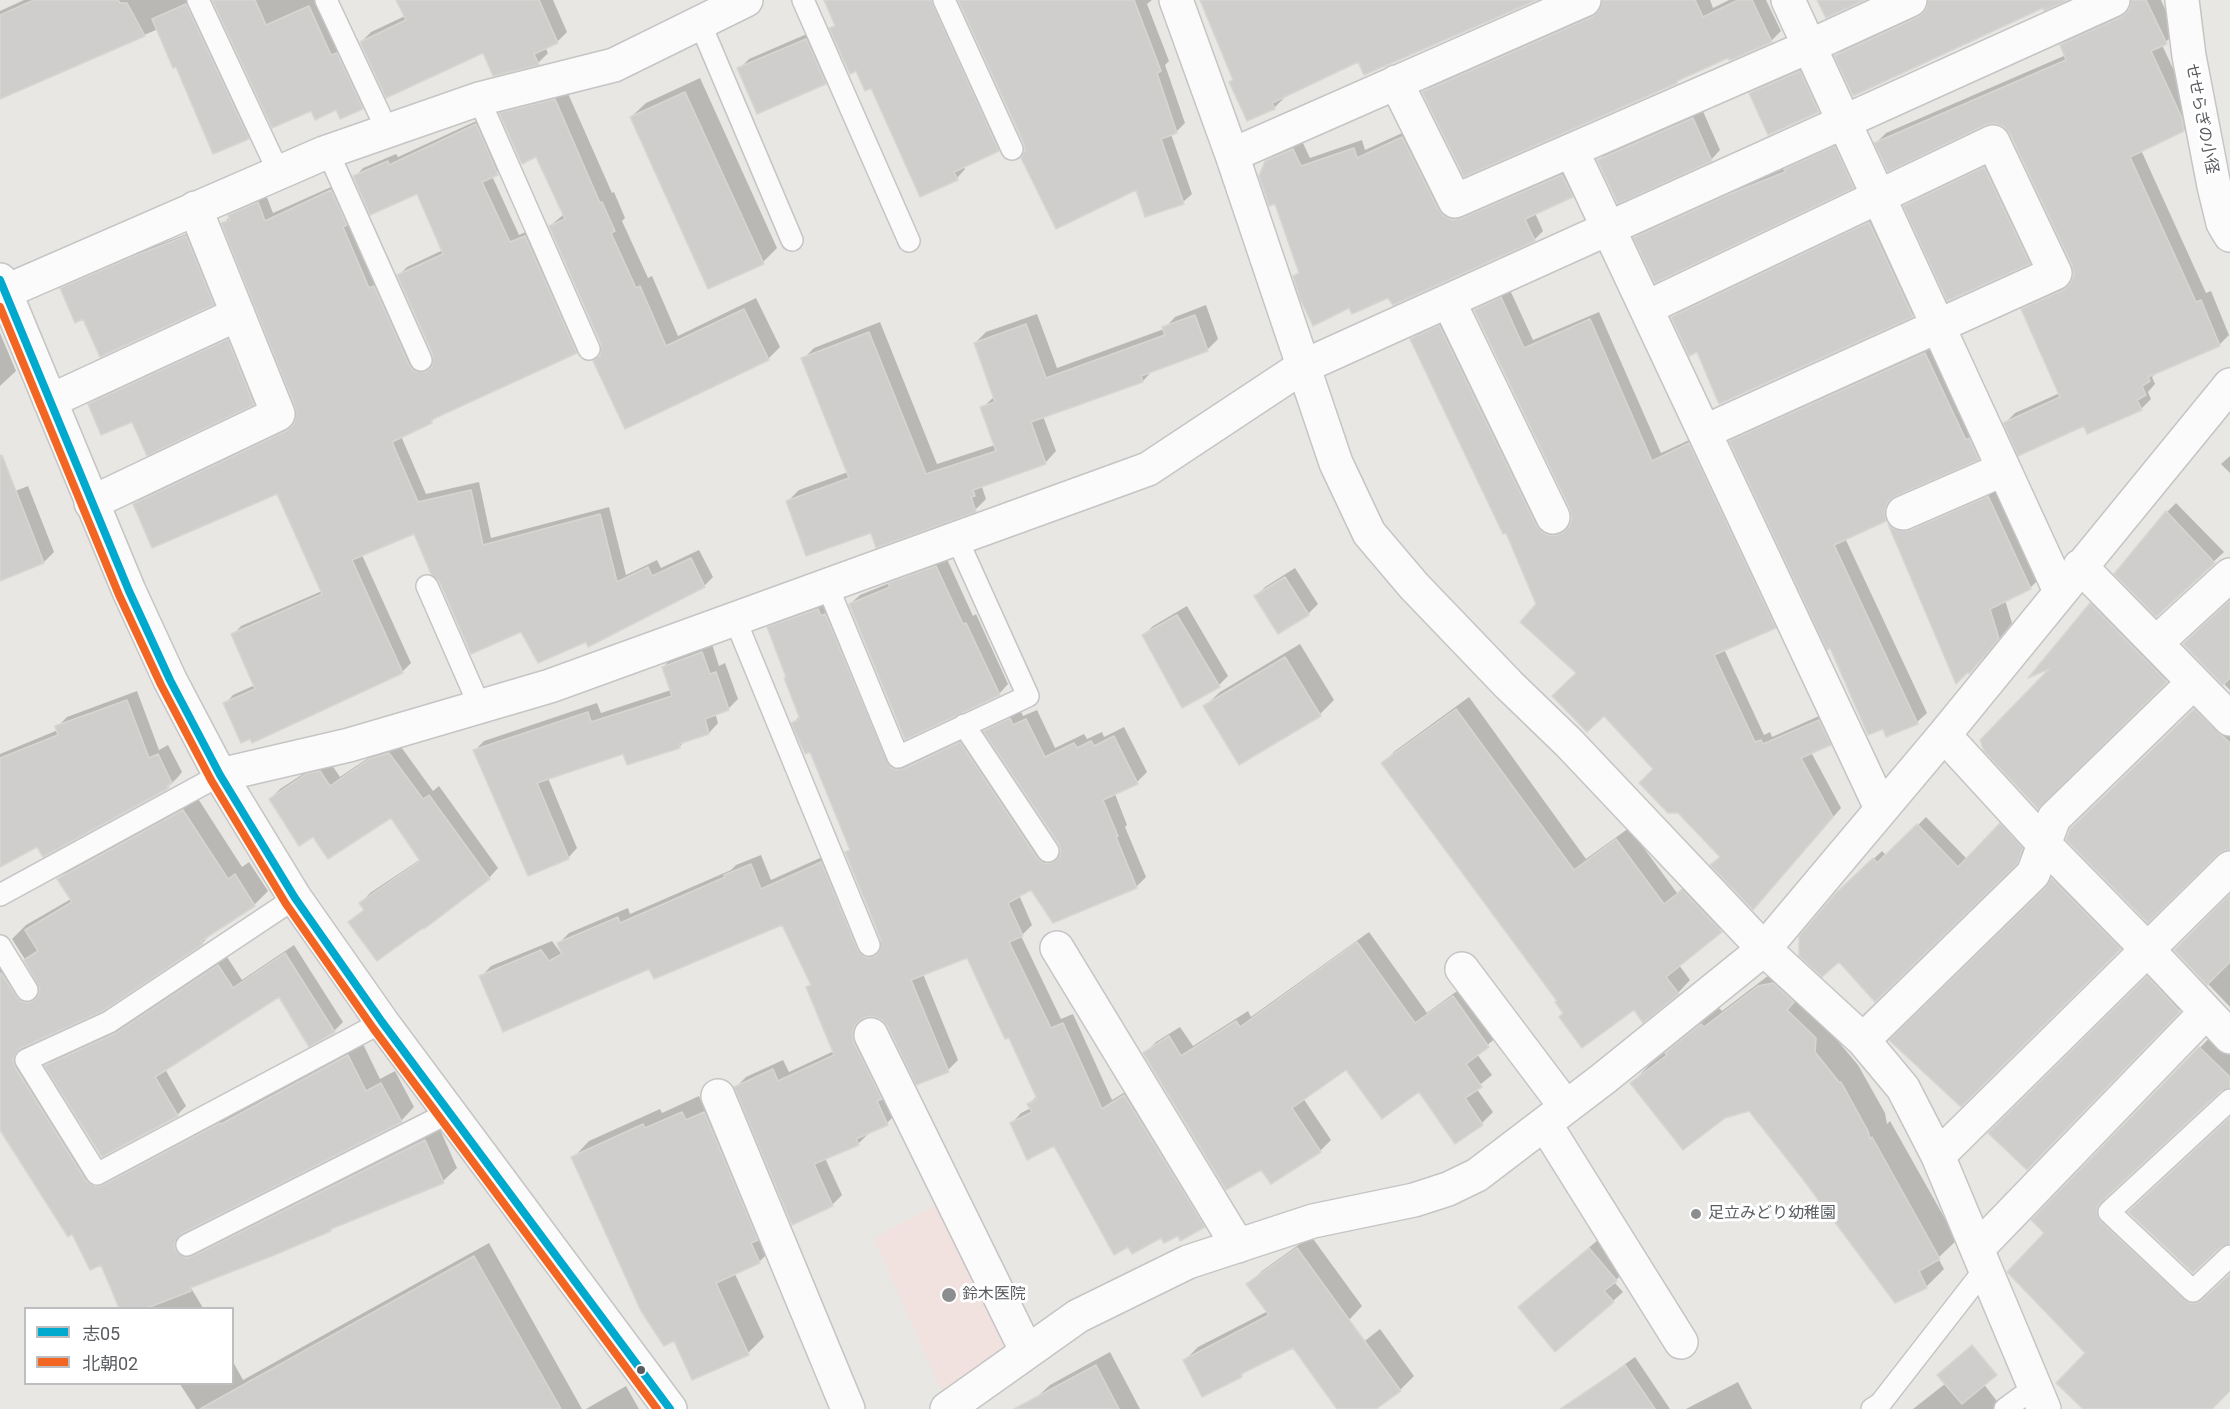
<!DOCTYPE html>
<html>
<head>
<meta charset="utf-8">
<style>
	body { margin:0 }
	#map { position:relative; width:2230px; height:1409px; overflow:hidden; background:#e8e7e3; font-family:Roboto,"Noto Sans JP",sans-serif }
	canvas { display:block }
	.legend { position:absolute; left:24px; top:1307px; width:210px; height:78px; box-sizing:border-box; background:#fff; border:2px solid #bdbebf; margin:0; padding:8px 10px; list-style:none; font-size:18px; color:#595c60 }
	.legend li { display:flex; align-items:center; gap:12px; height:30px }
	.legend b { width:30px; border:2px solid #bdbebf }
</style>
</head>
<body>
<div id="map">
<canvas width="2230" height="1409"></canvas>
<ul class="legend">
<li><b style="height:8px;background:#00a9ce"></b>志05</li>
<li><b style="height:8px;background:#f26522"></b>北朝02</li>
</ul>
</div>
<script>
const context = document.querySelector('canvas').getContext('2d');
context.lineJoin = 'round';
function fill(path, color) { context.fillStyle = color; context.fill(path, 'evenodd'); }
const toPath = rows => new Path2D(rows.map(r => 'M' + r).join(''));
function strokePath(path, color, width, dash) { context.strokeStyle = color; context.lineWidth = width; context.lineCap = dash ? 'butt' : 'round'; context.setLineDash(dash || []); context.stroke(path); }
function write(font, color, halo, rows, align = 'center') {
  context.font = font + ' Roboto,"Noto Sans JP",sans-serif'; context.lineWidth = 6; context.setLineDash([]); context.textBaseline = 'middle'; context.strokeStyle = halo; context.fillStyle = color; for (const [text, x, y, turn = 0] of rows) {
    context.save(); context.translate(x, y); context.rotate((+turn || 0) * Math.PI / 180); context.textAlign = isNaN(turn) ? turn : align; if (halo) context.strokeText(text, 0, 0); context.fillText(text, 0, 0); context.restore();
  }
}
fill(toPath([
	[951,1197,1027,1352,949,1407,874,1238]
]), '#f1e2df');
fill(toPath([
	[24,0,198,0,258,127,248,137,176,65,158,29,0,98,0,11],
	[214,0,321,0,372,97,362,107,311,109],
	[398,0,553,0,567,32,557,42,545,47,548,53,538,63,484,51,361,42,371,32,405,16],
	[832,0,943,0,1007,141,998,150,964,166,965,169,957,178,857,70,831,29,836,24],
	[960,0,1152,0,1147,4,1169,61,1165,65,1185,123,1176,132,1171,134,1192,194,1183,202,1026,151,1025,143],
	[1201,0,1533,0,1359,59,1283,96,1284,98,1274,108,1234,79],
	[1604,0,1710,0,1713,8,1729,0,1766,0,1781,31,1771,41,1729,56,1681,78,1677,82,1424,92,1434,82,1602,8],
	[1930,0,2064,0,1836,56,1846,46,1928,8],
	[2133,0,2161,0,2176,33,2162,45,2191,107,2194,120,2184,130,2141,150,2206,293,2211,291,2229,335,2219,345,2159,371,2152,377,2155,384,2148,392,2151,399,2141,409,2084,424,2005,423,2015,413,2060,393,2023,309,2033,299,2073,281,2075,275,2073,265,2011,133,2004,125,1994,122,1876,143,1886,133,2066,55,2061,45,2071,35,2131,8],
	[816,30,835,73,825,83,739,69,749,59],
	[1810,62,1828,102,1818,111,1751,93,1760,84],
	[700,78,777,248,763,262,631,117,646,103],
	[566,89,612,193,614,192,625,218,622,221,648,278,652,276,678,336,756,298,780,347,768,359,595,361,601,355,602,344,550,226,564,214,537,155,501,114,512,102],
	[1702,109,1720,150,1711,160,1599,160,1608,150],
	[485,117,506,165,492,176,519,235,534,228,585,343,576,352,438,415,431,422,401,436,426,494,479,482,491,538,609,507,626,575,657,560,661,568,699,550,713,577,704,586,586,640,521,630,440,580,415,532,362,555,411,663,402,672,225,704,233,695,255,685,233,635,241,626,322,591,278,492,135,504,143,496,295,423,298,417,297,407,223,224,239,207,266,195,273,213,340,183,428,365,434,364,434,354,399,275,407,267,443,250,418,192,355,177,363,168,396,154,398,157],
	[1411,129,1447,201,1571,167,1581,187,1572,196,1535,213,1543,231,1534,240,1394,303,1388,297,1350,306,1294,276,1300,271,1266,162,1276,153,1302,141,1310,158,1362,140,1365,150],
	[1843,139,1861,178,1853,187,1635,238,1644,229,1737,187,1788,167,1794,161],
	[1993,160,2038,254,2029,263,1905,206,1914,197],
	[1879,213,1922,306,1912,315,1673,317,1682,308],
	[192,232,218,298,213,303,84,317,62,289,68,283,139,252],
	[1510,290,1533,340,1599,312,1661,453,1698,436,1783,618,1775,627,1724,649,1764,735,1770,732,1772,737,1828,712,1838,735,1830,744,1811,752,1841,808,1761,899,1721,856,1655,769,1578,673,1538,605,1507,531,1412,339,1421,330,1448,318,1561,527,1571,526,1573,519,1571,508,1475,310,1484,302],
	[1206,305,1218,339,1207,350,1153,370,1143,381,1043,416,1056,451,1046,462,985,484,982,487,986,499,975,510,872,531,788,501,799,490,848,472,803,359,814,348,880,322,937,464,995,445,982,408,995,396,975,343,986,332,1037,314,1057,368,1164,329,1175,317],
	[0,333,16,371,0,386],
	[235,333,260,396,253,403,133,420,89,405,97,397],
	[1934,344,1988,449,1978,458,1896,494,1893,500,1895,510,1885,520,1845,538,1927,713,1917,722,1831,646,1731,441,1741,432],
	[2230,456,2230,473,2221,464],
	[2002,483,2044,574,2030,588,2005,600,2012,623,1984,658,1957,681,1890,524,1904,511],
	[28,486,54,552,44,562,0,579,0,497],
	[2176,503,2224,552,2156,615,2167,512],
	[946,557,973,616,976,614,1008,684,999,694,850,604,860,595,892,582,899,574],
	[1295,568,1318,604,1308,614,1279,632,1256,597,1265,587],
	[2099,596,2174,673,2038,807,2055,665,2033,674],
	[828,600,900,757,970,733,1053,853,1061,854,1060,844,985,731,995,721,1020,709,1023,716,1037,710,1055,748,1084,734,1087,739,1102,732,1104,737,1124,727,1147,772,1137,782,1115,794,1127,825,1125,827,1146,877,1136,887,1032,888,1019,895,1032,925,1021,936,1061,1019,1073,1014,1112,1100,1135,1086,1214,1216,1204,1226,1178,1234,1054,1144,1011,1124,1021,1113,1031,1108,1029,1104,1037,1096,1009,1036,967,956,923,974,958,1060,948,1070,889,1026,883,1019,872,1015,864,1017,862,1023,897,1113,887,1123,868,1134,858,1144,825,1158,842,1195,832,1205,736,1087,746,1077,783,1060,789,1072,834,1051,808,987,812,984,782,923,650,967,481,977,491,966,552,941,563,956,559,943,569,933,628,908,630,914,731,870,736,865,761,855,771,880,831,853,872,946,879,948,883,947,882,940,846,853,851,848,811,750,793,723,800,716,769,627,779,617],
	[2230,602,2230,690,2185,644],
	[1187,606,1228,676,1219,685,1143,636,1153,626],
	[712,644,719,666,725,663,738,699,728,709,715,713,718,723,709,733,685,741,679,747,624,752,548,778,577,848,568,858,474,751,484,741,597,703,601,713,671,690,663,667,673,657],
	[1300,644,1334,700,1320,714,1240,763,1205,706,1220,692],
	[137,691,159,750,168,745,182,772,178,777,168,787,44,855,38,845,0,866,0,754,58,730,57,727,67,717],
	[1469,697,1586,859,1629,828,1677,893,1695,878,1733,918,1679,965,1690,980,1678,993,1634,1008,1565,1013,1558,1001,1383,763,1395,751],
	[2203,701,2230,726,2230,848,2071,829],
	[399,744,433,791,439,786,498,868,489,878,350,922,365,909,361,903,370,893,421,859,392,816,313,835,270,799,280,789,317,765,330,762,340,777,380,750],
	[197,797,242,867,249,862,268,891,254,905,215,930,202,943,102,1010,27,1046,29,1053,104,1171,362,1042,380,1079,395,1071,414,1107,401,1121,188,1229,189,1236,439,1127,457,1168,443,1181,195,1284,191,1288,203,1308,121,1308,102,1263,72,1232,0,1129,0,940,30,983,40,989,40,983,12,939,26,925,71,899,59,879,72,865],
	[2009,816,2030,839,2025,853,1875,1000,1845,886,1882,851,1887,856,1926,817,1967,859],
	[2061,871,2129,939,1961,1105,2048,888],
	[2230,896,2230,1007,2176,950],
	[1369,932,1427,1013,1464,986,1499,1035,1477,1054,1492,1075,1476,1088,1493,1112,1482,1123,1456,1142,1420,1090,1346,1068,1303,1098,1331,1140,1320,1151,1262,1167,1145,1053,1156,1042,1180,1027,1193,1046,1248,1011,1251,1017],
	[294,945,343,1022,334,1031,309,1045,279,995,165,1069,186,1106,177,1115,46,1066,55,1057,127,1024,227,957,242,980],
	[1777,969,1858,1065,1885,1113,1887,1124,1890,1121,1957,1240,1938,1258,1944,1269,1926,1287,1803,1177,1750,1110,1632,1083,1649,1065,1719,1008,1722,1011],
	[2156,969,2187,1002,2027,1168,1990,1133],
	[2216,1031,2230,1044,2230,1087,2221,1089,2108,1193,2105,1199,2105,1207,2193,1292,2206,1295,2212,1292,2230,1275,2230,1389,2179,1409,2086,1409,2087,1353,2046,1233,2034,1220],
	[699,1096,703,1105,721,1097,776,1245,759,1262,735,1274,764,1337,748,1353,675,1339,573,1158,589,1141,660,1109,662,1113],
	[1311,1236,1362,1306,1349,1320,1247,1369,1241,1376,1185,1360,1198,1347,1268,1311,1248,1284,1262,1271],
	[1599,1239,1625,1271,1614,1282,1623,1292,1613,1301,1530,1298],
	[489,1243,582,1409,196,1409,180,1384,232,1384,232,1360,243,1380],
	[1380,1329,1414,1376,1400,1390,1373,1409,1339,1409,1333,1366],
	[1110,1352,1140,1409,1042,1409,1036,1398,1050,1385],
	[1635,1357,1670,1409,1562,1409],
	[1969,1365,2003,1409,1913,1409],
	[1738,1382,1752,1409,1686,1409],
	[626,1386,639,1409,586,1409]
]), '#0003');
const building = toPath([
	[34,0,118,0,120,3,127,3,145,36,0,99,0,15,34,0],
	[212,0,255,0,266,25,309,6,331,55,337,53,363,109,340,119,336,110,315,120,311,111,272,128,212,0],
	[396,0,539,0,558,43,534,54,539,65,493,76,483,53,386,98,360,42,406,20,396,0],
	[824,0,931,0,999,151,954,172,958,180,920,197,871,88,865,91,856,71,850,74,829,28,835,26,824,0],
	[958,0,1134,0,1161,71,1157,73,1177,133,1161,139,1184,204,1145,217,1136,190,1056,229,1021,158,1025,151,1024,144,958,0],
	[1200,0,1537,0,1364,75,1358,62,1272,103,1275,109,1247,121,1229,82,1233,80,1200,0],
	[1602,0,1695,0,1703,17,1738,0,1752,0,1772,42,1733,59,1729,60,1728,58,1677,81,1677,83,1464,177,1422,92,1592,17,1599,11,1602,0],
	[1817,0,1865,0,1826,18,1817,0],
	[1928,0,2068,0,2044,11,2043,8,1853,96,1834,56,1918,17,1926,10,1928,0],
	[2131,0,2146,0,2167,44,2151,51,2182,118,2184,131,2130,157,2196,302,2201,300,2220,346,2148,377,2150,381,2142,386,2146,395,2137,400,2142,410,2087,434,2084,426,2018,456,2003,423,2060,397,2021,309,2063,290,2070,284,2074,275,2072,265,2010,134,2003,126,1994,123,1985,125,1888,172,1874,143,2066,60,2060,45,2121,17,2129,10,2131,0],
	[186,4,249,139,213,154,176,67,173,68,152,19,186,4],
	[806,39,826,84,757,114,737,68,806,39],
	[1800,71,1819,112,1768,135,1749,93,1800,71],
	[685,92,764,264,708,289,630,117,685,92],
	[555,99,600,203,602,202,615,231,611,233,636,288,640,286,666,346,744,309,769,360,625,429,593,361,600,356,601,344,549,226,565,219,536,157,522,164,499,113,555,99],
	[1693,118,1712,161,1618,204,1597,160,1693,118],
	[476,124,498,175,482,182,510,242,525,236,577,353,431,420,432,423,392,442,418,502,471,490,483,545,600,514,617,582,648,567,652,576,691,558,705,587,588,647,586,642,538,663,521,632,471,654,439,581,431,574,414,534,352,560,403,673,252,743,250,739,241,743,223,703,255,689,231,634,322,594,277,494,152,548,133,504,286,431,293,425,296,417,295,407,221,223,230,220,228,215,258,202,265,221,331,190,347,225,343,227,369,288,374,286,409,365,414,371,426,372,432,367,433,355,397,275,443,254,417,194,370,215,353,176,388,161,389,165,476,124],
	[1402,137,1438,209,1444,216,1453,220,1462,218,1562,175,1573,197,1525,219,1535,241,1393,305,1388,298,1352,314,1349,308,1313,326,1300,299,1293,276,1299,273,1275,204,1269,206,1259,176,1265,161,1293,149,1301,166,1354,148,1357,158,1402,137],
	[1835,146,1854,188,1655,283,1633,238,1727,195,1785,172,1784,169,1835,146],
	[1984,167,2030,264,1947,301,1903,206,1984,167],
	[1869,222,1913,317,1719,404,1697,352,1689,356,1671,317,1869,222],
	[186,236,214,305,100,357,83,319,75,323,60,288,132,257,186,236],
	[1501,297,1524,348,1590,319,1652,461,1689,443,1776,628,1714,655,1755,742,1761,740,1763,744,1819,720,1831,745,1801,758,1833,817,1753,910,1710,865,1720,857,1678,813,1668,813,1639,783,1653,769,1604,716,1587,732,1552,696,1576,673,1520,622,1536,604,1506,533,1503,534,1410,339,1439,325,1536,525,1543,533,1552,536,1561,534,1569,527,1572,518,1570,509,1474,310,1501,297],
	[1195,315,1208,351,1141,376,1143,382,1031,422,1046,464,973,490,975,496,971,497,976,512,876,548,871,533,806,556,786,501,849,478,801,358,869,332,926,474,996,451,980,407,995,402,974,343,1026,324,1046,378,1165,335,1162,327,1195,315],
	[228,339,254,405,147,456,132,422,101,435,88,404,228,339],
	[1925,353,1966,440,1969,438,1979,460,1896,496,1888,502,1885,510,1886,521,1834,545,1918,724,1886,737,1883,729,1868,735,1830,648,1827,650,1729,441,1925,353],
	[2,455,44,563,0,581,0,456,2,455],
	[1988,496,2031,589,1990,609,1999,639,1969,674,1968,672,1956,684,1888,524,1892,528,1900,531,1910,530,1988,496],
	[2166,511,2215,563,2156,617,2114,574,2166,511],
	[936,566,963,624,966,623,1000,695,905,740,849,604,890,587,888,583,936,566],
	[1285,577,1309,615,1278,634,1254,596,1285,577],
	[2230,600,2230,678,2223,685,2183,644,2230,600],
	[2090,603,2167,682,2038,809,1984,751,1980,740,2049,669,2028,678,2090,603],
	[818,609,821,616,825,614,890,767,896,770,903,769,960,742,1037,858,1043,863,1049,864,1059,857,1061,851,1059,844,983,731,1010,718,1013,725,1026,719,1045,757,1074,743,1077,748,1091,741,1094,746,1114,736,1138,784,1103,800,1118,836,1116,837,1137,888,1053,923,1031,890,1008,903,1023,936,1009,942,1051,1028,1063,1023,1102,1109,1124,1095,1205,1227,1180,1241,1178,1236,1164,1243,1161,1238,1132,1254,1128,1247,1114,1255,1054,1146,1027,1160,1010,1123,1032,1112,1027,1104,1037,1099,1009,1038,1005,1039,967,958,911,980,949,1072,916,1085,888,1027,882,1020,872,1016,862,1018,855,1025,852,1034,854,1043,882,1099,877,1101,888,1125,856,1139,859,1145,814,1164,833,1206,792,1225,734,1087,773,1069,778,1081,834,1055,806,987,811,985,782,925,654,979,649,969,503,1032,479,976,541,950,549,961,562,954,557,943,618,917,620,923,725,877,724,875,751,864,761,889,821,862,858,950,862,955,868,958,874,957,879,952,881,940,845,852,850,850,810,752,805,754,791,723,800,719,784,678,786,677,767,627,818,609],
	[1177,615,1220,687,1182,708,1142,635,1177,615],
	[702,652,710,674,716,672,729,710,705,719,709,734,679,744,680,748,627,765,623,754,537,783,569,859,528,876,473,750,588,712,591,722,672,696,662,667,702,652],
	[1285,657,1321,716,1239,765,1203,706,1285,657],
	[127,700,149,758,158,754,172,783,167,786,169,788,43,857,37,847,0,867,0,758,58,735,55,726,127,700],
	[1456,709,1574,870,1616,839,1664,904,1682,890,1722,932,1666,977,1679,994,1643,1023,1634,1010,1582,1048,1559,1017,1563,1013,1555,1002,1557,1001,1381,763,1456,709],
	[2194,709,2230,743,2230,850,2225,850,2217,855,2148,923,2066,840,2070,829,2194,709],
	[389,753,423,799,429,795,490,879,424,929,423,928,377,961,348,922,364,910,359,903,420,861,391,818,328,859,313,837,299,846,269,799,306,774,320,771,330,786,369,759,389,753],
	[183,810,228,879,235,874,255,906,201,941,203,944,103,1011,21,1048,16,1053,13,1059,15,1067,86,1181,96,1187,103,1185,220,1123,221,1124,348,1055,366,1091,381,1083,402,1122,181,1234,174,1244,176,1251,186,1258,193,1256,425,1140,444,1183,331,1229,331,1231,272,1256,190,1288,191,1291,147,1308,119,1308,101,1265,90,1270,72,1234,68,1237,0,1130,0,974,1,973,20,1001,28,1003,34,1000,38,996,40,989,24,960,38,951,25,930,72,902,57,879,183,810],
	[2000,823,2023,848,2017,864,1875,1002,1839,962,1822,977,1799,956,1799,936,1835,894,1873,858,1877,863,1917,824,1958,867,2000,823],
	[2051,878,2121,949,1961,1107,1889,1040,2046,887,2051,878],
	[2230,894,2230,962,2207,985,2174,950,2230,894],
	[1357,942,1415,1023,1453,996,1489,1047,1466,1064,1482,1087,1465,1098,1483,1125,1455,1144,1419,1092,1382,1119,1346,1070,1292,1108,1321,1152,1271,1184,1261,1170,1226,1190,1143,1053,1169,1036,1181,1056,1236,1021,1240,1027,1357,942],
	[285,953,335,1032,309,1047,279,997,155,1077,178,1116,102,1157,44,1066,116,1033,218,965,233,988,285,953],
	[2147,976,2180,1012,2027,1170,1988,1133,2147,976],
	[1773,983,1794,1002,1787,1010,1816,1038,1815,1052,1839,1082,1841,1082,1868,1131,1870,1139,1872,1137,1940,1259,1919,1271,1927,1288,1895,1303,1802,1178,1749,1111,1725,1118,1683,1150,1630,1083,1667,1055,1665,1053,1701,1024,1704,1027,1758,986,1773,983],
	[2199,1047,2230,1077,2230,1088,2221,1091,2100,1203,2097,1208,2097,1215,2100,1221,2189,1303,2196,1303,2201,1301,2230,1274,2230,1391,2212,1409,2083,1409,2056,1383,2085,1353,2007,1272,2044,1233,2031,1220,2199,1047],
	[682,1112,686,1120,704,1112,758,1240,751,1243,760,1263,716,1283,749,1355,692,1380,674,1341,664,1346,641,1311,571,1157,643,1124,645,1128,682,1112],
	[2230,1117,2230,1244,2221,1247,2193,1273,2128,1212,2230,1117],
	[1297,1248,1401,1391,1376,1409,1337,1409,1293,1348,1241,1374,1242,1377,1202,1397,1183,1360,1269,1315,1246,1284,1297,1248],
	[1589,1248,1617,1281,1604,1291,1614,1302,1555,1352,1518,1307,1589,1248],
	[474,1256,561,1409,200,1409,474,1256],
	[1972,1345,1997,1375,1962,1404,1937,1375,1972,1345],
	[1096,1365,1119,1409,1014,1409,1096,1365],
	[1625,1365,1655,1409,1560,1409,1600,1382,1625,1365]
]);
fill(building, '#cfcecc');
strokePath(building, '#d8d6d2', 1.5);
const lane = toPath([
	[198,0,279,173],
	[326,0,387,130],
	[803,0,909,241],
	[944,0,1012,149],
	[700,23,792,240],
	[479,99,589,349],
	[328,152,421,360],
	[827,585,898,757,1028,696,957,539],
	[427,586,480,707],
	[735,619,869,945],
	[964,725,1048,851],
	[0,895,220,775],
	[295,898,109,1022,26,1060,97,1174,382,1022],
	[0,946,27,990],
	[2230,1100,2109,1212,2193,1291,2230,1256],
	[187,1245,448,1113],
	[1872,1409,1880,1404,1985,1269],
	[2005,1409,2035,1387]
]);
const street = toPath([
	[1176,0,1232,155,1336,463,1369,533,1414,586,1509,685,1569,743,1764,949,1863,1040,1903,1088,1938,1156,2044,1409],
	[1788,0,2060,591],
	[2182,0,2189,56,2214,186,2223,223,2230,235],
	[1396,82,1455,201,1810,46,1910,0],
	[1572,151,1881,808],
	[1232,155,1584,0],
	[0,294,324,153,479,99,614,65,746,0],
	[1449,302,1553,517],
	[1646,308,1993,142,2055,273,1704,432],
	[50,401,238,314],
	[91,503,278,414,195,208],
	[1903,513,2004,469],
	[2080,566,2230,719],
	[2156,643,2230,575],
	[1944,735,2044,844,2148,950,2230,1037],
	[220,775,349,745,550,686,1148,469,1302,367,2113,0],
	[1057,948,1238,1246],
	[1462,969,1566,1107],
	[871,1035,1027,1352],
	[1863,1040,2033,874,2054,818,2193,683],
	[718,1096,848,1409],
	[1545,1124,1681,1342],
	[1938,1156,2230,868],
	[1977,1249,2206,1012],
	[947,1409,1078,1316,1188,1262,1313,1221,1414,1200,1448,1189,1477,1175,1603,1079,1764,949,1944,735,2230,385]
]);
const secondary = toPath([
	[0,280,129,591,170,680,220,775,295,898,382,1022,670,1409]
]);
strokePath(lane, '#c5c5c5', 24);
strokePath(street, '#c5c5c5', 36);
strokePath(secondary, '#c5c5c5', 36);
strokePath(lane, '#fcfbfb', 21);
strokePath(street, '#fcfbfb', 33);
strokePath(secondary, '#fcfbfb', 33);
strokePath(toPath([
	[0,280,129,591,170,680,220,775,295,898,382,1022,670,1409]
]), '#00a9ce', 8);
strokePath(toPath([
	[0,307,119,595,161,685,211,780,286,904,373,1028,657,1409]
]), '#f26522', 8);
for (const [x, y, r, color] of [
	[1696,1214,6,"#8b8d8e"],
	[949,1295,8,"#8b8d8e"],
	[641,1370,5,"#595c60"]
]) { const dot = new Path2D(); dot.arc(x, y, r, 0, 2 * Math.PI); context.fillStyle = color; context.fill(dot); strokePath(dot, '#fff', 2); }
write('16px', '#595c60', '#fff', [
	["せせらぎの小径",2201,119,79]
]);
write('16px', '#595c60', '#fff', [
	["足立みどり幼稚園",1708,1214],
	["鈴木医院",962,1295]
], 'left');
</script>
</body>
</html>
